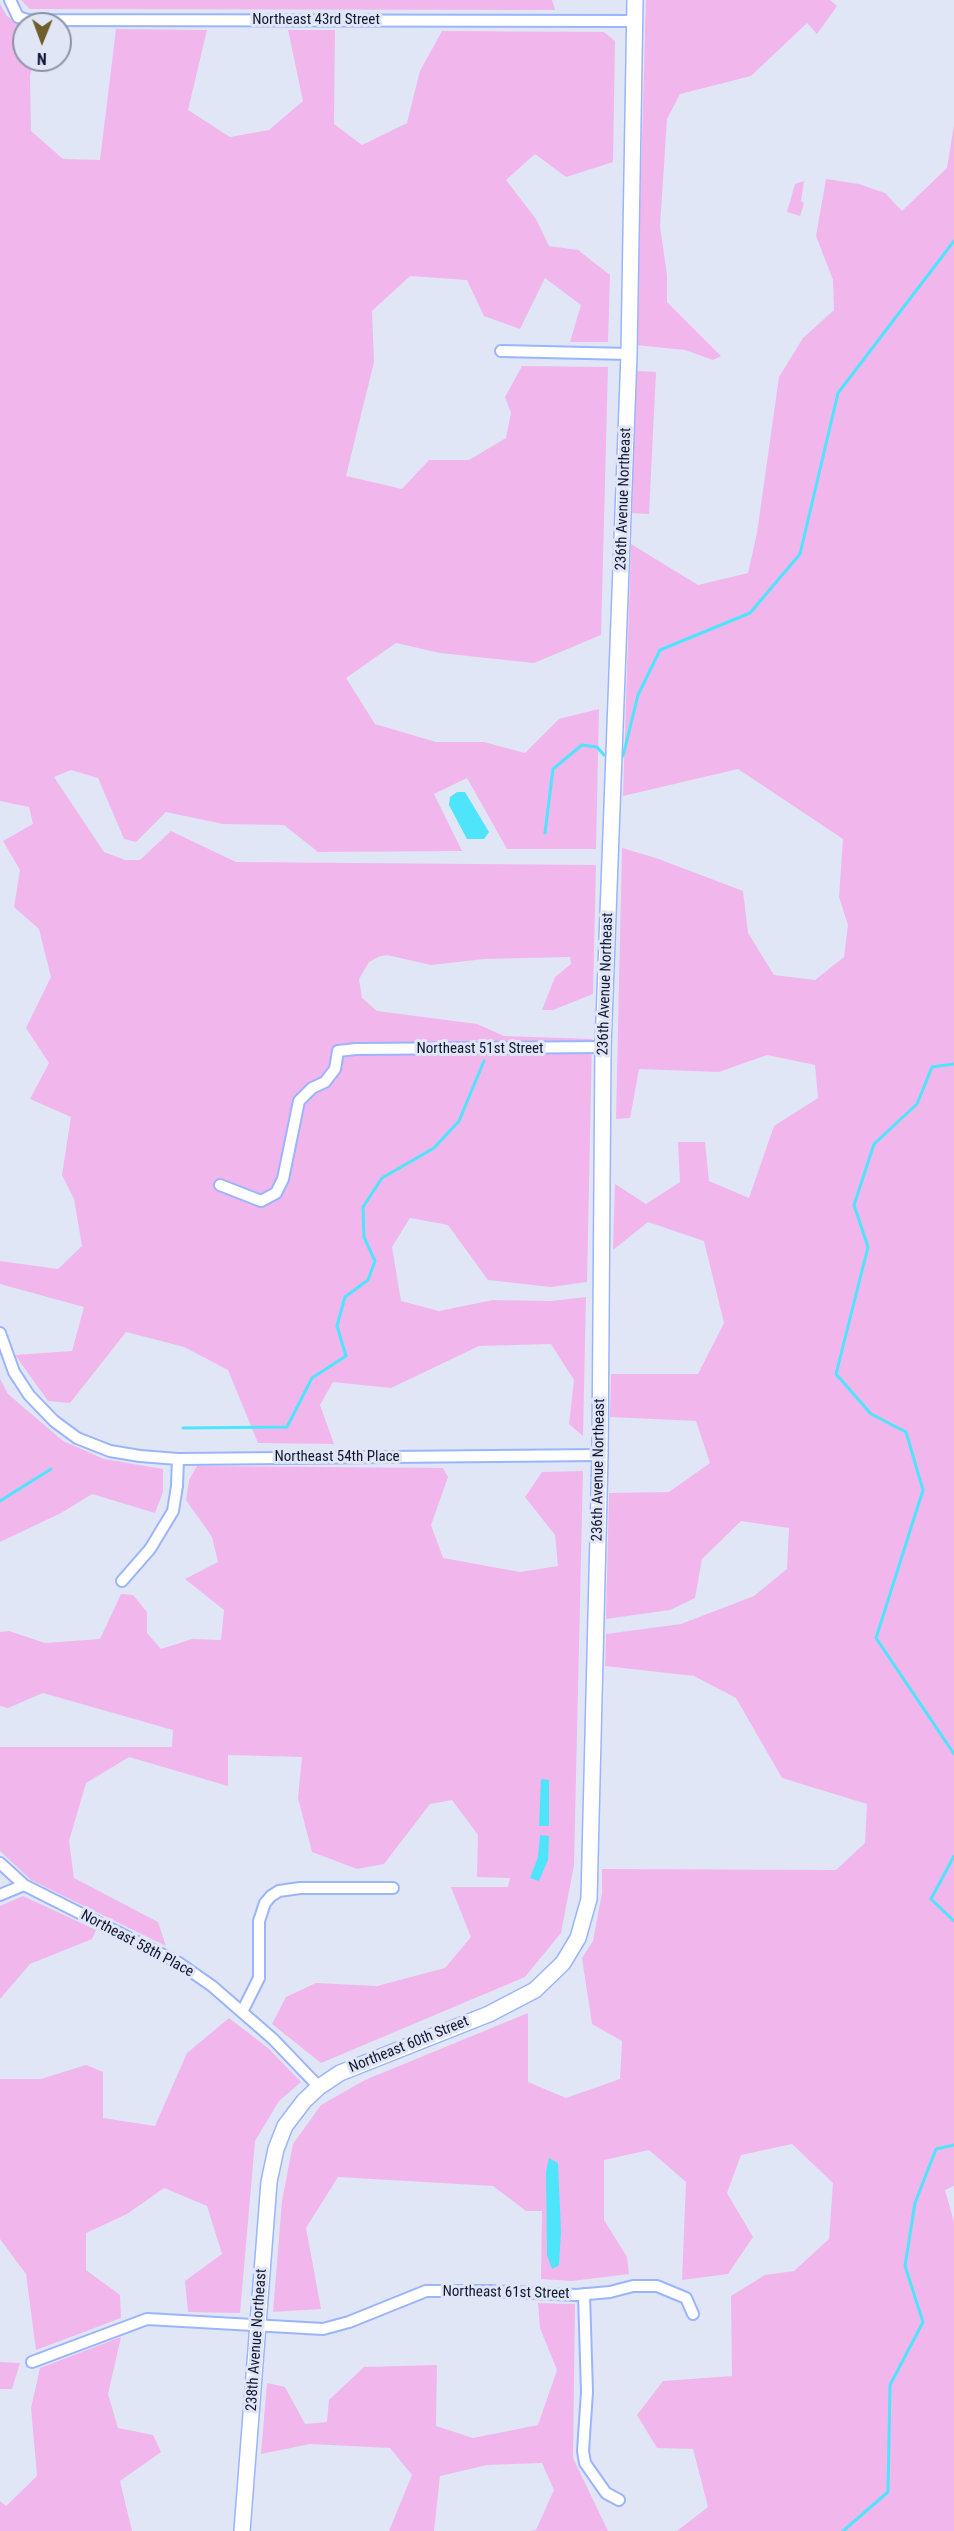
<!DOCTYPE html>
<html>
<head>
<meta charset="utf-8">
<style>
	body { margin:0 }
	#map { position:relative; width:954px; height:2531px; overflow:hidden; background:#e0e6f5; font-family:"Roboto Condensed",sans-serif }
	canvas { display:block }
	.north { position:absolute; left:12px; top:12px; width:60px; height:60px; box-sizing:border-box; background:#e0e6f5; border:2px solid #8d94a7; border-radius:50%; rotate:181deg; font-size:16px; font-weight:700; line-height:24px; text-align:center; color:#101833 }
	.north::after { content:''; display:block; margin:auto; width:21px; height:27px; background:#6f5d2b; clip-path:polygon(50% 0,100% 100%,50% 72%,0 100%) }
</style>
</head>
<body>
<div id="map">
<canvas width="954" height="2531"></canvas>
<div class="north">N</div>
</div>
<script>
const context = document.querySelector('canvas').getContext('2d');
context.lineJoin = 'round';
function fill(path, color) { context.fillStyle = color; context.fill(path, 'evenodd'); }
const toPath = rows => new Path2D(rows.map(r => 'M' + r).join(''));
function strokePath(path, color, width, dash) { context.strokeStyle = color; context.lineWidth = width; context.lineCap = dash ? 'butt' : 'round'; context.setLineDash(dash || []); context.stroke(path); }
function write(font, color, halo, rows, align = 'center') {
  context.font = font + ' "Roboto Condensed",sans-serif'; context.lineWidth = 6; context.setLineDash([]); context.textBaseline = 'middle'; context.strokeStyle = halo; context.fillStyle = color; for (const [text, x, y, turn = 0] of rows) {
    context.save(); context.translate(x, y); context.rotate((+turn || 0) * Math.PI / 180); context.textAlign = isNaN(turn) ? turn : align; if (halo) context.strokeText(text, 0, 0); context.fillText(text, 0, 0); context.restore();
  }
}
fill(toPath([
	[21,0,552,0,555,10,30,9],
	[646,0,830,0,837,6,817,34,807,23,751,76,680,94,667,119,660,226,667,275,667,302,721,356,713,360,685,350,636,345],
	[0,4,7,16,24,28,24,60,35,60,30,75,31,131,63,159,100,160,116,29,207,30,188,110,230,137,269,130,303,101,288,30,335,30,334,124,362,145,407,123,420,71,442,31,604,32,615,41,613,162,566,177,535,154,506,180,536,219,549,246,578,250,610,275,608,342,570,342,581,305,545,278,520,329,484,316,467,280,410,276,372,311,374,362,346,476,402,489,429,460,469,460,506,438,511,413,505,397,522,366,608,367,601,635,534,663,440,653,396,643,346,678,375,724,436,742,484,742,525,753,559,719,599,709,596,849,507,849,467,778,434,794,462,851,318,852,284,825,223,824,166,812,136,842,124,839,98,778,71,770,54,777,104,852,125,860,140,860,171,831,236,862,596,865,593,994,553,1010,542,1010,555,977,571,964,570,957,484,959,431,965,387,955,378,957,369,962,359,979,362,998,377,1011,477,1024,504,1036,592,1039,587,1282,551,1287,488,1280,448,1225,410,1218,392,1247,401,1301,439,1311,493,1300,551,1301,586,1297,583,1436,569,1424,574,1380,551,1344,479,1346,391,1388,333,1382,320,1405,334,1444,258,1443,228,1370,184,1347,126,1332,70,1403,48,1401,15,1355,72,1351,84,1307,0,1284,0,1261,58,1269,82,1246,74,1199,62,1175,71,1117,30,1099,49,1063,26,1028,51,977,39,929,14,907,20,870,3,841,33,824,29,807,0,801],
	[954,125,954,2186,945,2190,954,2222,954,2531,677,2531,708,2507,693,2449,657,2448,637,2415,663,2381,732,2376,731,2296,765,2275,794,2271,829,2239,833,2183,792,2144,741,2155,727,2193,753,2237,728,2274,682,2280,686,2182,649,2150,604,2160,604,2220,627,2257,629,2274,572,2281,541,2279,542,2211,526,2211,493,2186,338,2177,306,2228,321,2309,273,2312,282,2201,293,2144,321,2105,365,2080,528,2013,528,2082,566,2098,620,2079,622,2041,592,2024,582,1958,593,1941,602,1893,602,1869,836,1870,865,1843,867,1804,782,1778,736,1698,694,1676,605,1666,606,1634,681,1624,754,1596,787,1569,789,1528,741,1521,702,1559,695,1598,670,1610,606,1619,609,1493,669,1492,710,1463,696,1421,610,1417,611,1374,698,1374,724,1323,704,1241,648,1222,613,1250,615,1184,646,1204,680,1182,678,1142,705,1142,709,1181,749,1198,774,1126,818,1098,815,1065,767,1055,719,1072,639,1069,630,1118,616,1119,622,848,656,858,743,891,748,933,774,975,815,980,844,957,848,925,839,897,843,839,738,769,623,796,631,544,698,585,748,573,757,533,779,377,803,338,834,310,833,280,816,236,826,179,859,184,885,193,902,211,947,168],
	[804,181,801,201,804,203,800,216,787,212,795,184],
	[636,371,656,372,649,514,632,513],
	[0,1379,8,1394,63,1441,104,1459,163,1469,163,1492,155,1513,92,1494,61,1513,0,1542],
	[197,1466,443,1468,448,1477,431,1525,443,1558,520,1572,558,1566,555,1535,525,1497,542,1472,583,1471,574,1865,561,1933,525,1977,321,2063,272,2024,286,1997,316,1983,377,1986,445,1968,471,1937,451,1887,508,1887,510,1878,477,1877,478,1835,452,1800,430,1804,384,1864,357,1869,312,1852,298,1798,302,1757,228,1755,228,1786,129,1757,86,1783,69,1841,74,1878,158,1922,166,1946,31,1880,0,1851,0,1747,172,1747,173,1730,43,1693,8,1708,0,1706,0,1632,9,1631,45,1643,100,1639,121,1594,133,1595,147,1612,147,1633,161,1649,192,1639,221,1640,224,1610,185,1579,218,1562,212,1537,186,1500,189,1480],
	[23,1896,96,1930,92,1939,30,1964,0,1999,0,1906],
	[229,2018,268,2048,301,2082,279,2101,255,2141,240,2313,188,2312,185,2281,222,2254,207,2206,164,2188,127,2214,86,2233,86,2270,120,2295,121,2318,36,2350,26,2274,0,2239,0,2079,41,2079,86,2065,103,2072,103,2118,155,2126,187,2053],
	[538,2303,575,2304,573,2458,608,2531,530,2531,536,2530,554,2490,542,2463,487,2465,440,2476,434,2531,389,2531,412,2475,390,2448,310,2444,261,2454,267,2383,285,2387,305,2424,327,2422,329,2400,364,2367,437,2365,436,2426,473,2438,538,2425,557,2370,540,2328],
	[121,2337,108,2394,118,2428,153,2435,161,2452,120,2481,132,2531,0,2531,0,2501,6,2506,37,2476,31,2408,40,2368],
	[0,2362,20,2363,12,2389,0,2389]
]), '#f1b7ec');
fill(toPath([
	[457,792,465,792,489,832,484,839,467,839,449,805,450,797],
	[541,1779,549,1780,549,1826,539,1826],
	[540,1835,549,1836,548,1860,539,1881,530,1878,538,1857],
	[549,2158,558,2163,561,2232,559,2265,552,2269,547,2255,546,2172]
]), '#4ee4fa');
strokePath(toPath([
	[623,756,638,695,660,650,750,613,800,554,838,393,954,241],
	[545,833,553,769,582,745,597,747,604,755],
	[954,1064,932,1067,917,1104,874,1144,854,1205,868,1247,836,1374,871,1414,906,1432,923,1490,876,1638,954,1754],
	[183,1428,287,1427,312,1378,346,1356,337,1326,345,1297,368,1280,375,1261,364,1237,363,1207,382,1178,434,1148,459,1121,484,1061],
	[0,1501,51,1469],
	[954,1856,931,1899,954,1921],
	[843,2531,888,2492,890,2385,923,2322,905,2266,915,2203,936,2149,954,2145]
]), '#4ee4fa', 3);
const street = toPath([
	[10,0,18,17,28,20,635,21],
	[501,351,629,354],
	[220,1185,261,1201,276,1193,283,1179,299,1101,312,1088,325,1082,335,1069,338,1051,356,1049,603,1047],
	[0,1333,14,1372,29,1395,54,1421,77,1438,110,1451,140,1456,178,1459,600,1455],
	[122,1581,150,1549,173,1511,177,1486,178,1459],
	[0,1863,24,1885,179,1963,212,1986,273,2039,319,2087],
	[0,1895,24,1885],
	[242,2012,259,1978,259,1921,265,1903,271,1896,279,1891,300,1888,393,1888],
	[584,2294,587,2392,583,2451,585,2463,606,2493,619,2500],
	[32,2362,147,2319,323,2329,349,2322,426,2291,490,2291,576,2295,610,2292,633,2286,657,2286,686,2298,693,2314]
]);
const secondary = toPath([
	[242,2531,269,2182,276,2149,285,2126,304,2101,319,2087,340,2073,489,2014,535,1990,563,1963,578,1938,589,1899,600,1455,603,1047,629,354,635,0]
]);
strokePath(street, '#9bb5fd', 14);
strokePath(secondary, '#9bb5fd', 18);
strokePath(street, '#fff', 10);
strokePath(secondary, '#fff', 15);
write('15px', '#101833', '#e0e6f5', [
	["Northeast 43rd Street",316,20],
	["236th Avenue Northeast",624,499,-88],
	["236th Avenue Northeast",606,984,-88],
	["Northeast 51st Street",480,1049],
	["Northeast 54th Place",337,1457],
	["236th Avenue Northeast",599,1470,-89],
	["Northeast 58th Place",137,1944,28],
	["Northeast 60th Street",409,2045,-22],
	["Northeast 61st Street",506,2293,1],
	["238th Avenue Northeast",257,2340,-86]
]);
</script>
</body>
</html>
